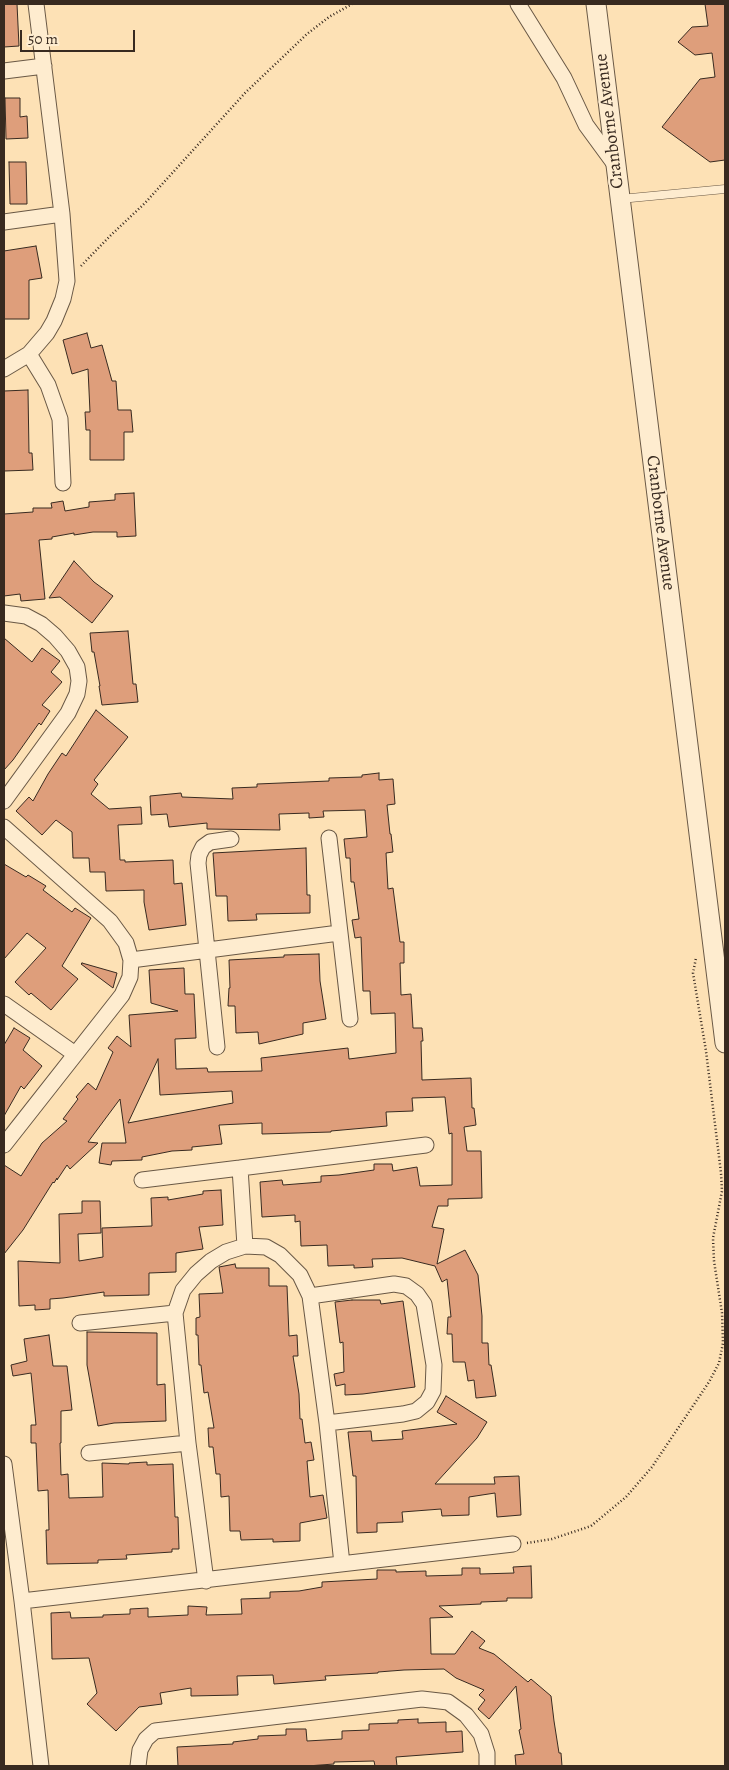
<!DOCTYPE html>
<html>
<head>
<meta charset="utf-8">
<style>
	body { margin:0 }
	#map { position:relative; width:729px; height:1770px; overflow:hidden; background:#fde1b5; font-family:Alegreya,serif }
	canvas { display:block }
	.frame { position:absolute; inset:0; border:5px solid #382a20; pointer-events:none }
	.scale { position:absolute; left:20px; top:30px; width:115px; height:22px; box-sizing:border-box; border:2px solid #382a20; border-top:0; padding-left:6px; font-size:15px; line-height:18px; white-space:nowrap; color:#382a20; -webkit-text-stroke:4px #feeccf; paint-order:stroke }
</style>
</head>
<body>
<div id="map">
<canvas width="729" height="1770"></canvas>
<div class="frame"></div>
<div class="scale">50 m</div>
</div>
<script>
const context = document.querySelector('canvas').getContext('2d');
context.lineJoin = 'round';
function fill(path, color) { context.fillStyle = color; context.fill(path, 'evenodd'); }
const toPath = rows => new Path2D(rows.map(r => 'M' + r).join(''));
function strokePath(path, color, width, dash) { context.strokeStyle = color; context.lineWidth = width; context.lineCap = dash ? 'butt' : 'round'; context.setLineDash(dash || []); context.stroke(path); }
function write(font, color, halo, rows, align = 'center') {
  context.font = font + ' Alegreya,serif'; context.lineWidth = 4; context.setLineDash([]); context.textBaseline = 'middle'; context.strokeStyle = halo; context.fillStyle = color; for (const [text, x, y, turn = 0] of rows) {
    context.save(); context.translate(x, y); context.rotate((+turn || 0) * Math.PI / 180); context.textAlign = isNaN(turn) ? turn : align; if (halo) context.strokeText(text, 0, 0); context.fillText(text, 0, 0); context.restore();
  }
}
const building = toPath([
	[4,4,17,4,19,46,4,47,4,4],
	[705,4,725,4,725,160,710,162,662,127,700,79,715,77,712,53,695,55,678,42,692,27,708,26,705,4],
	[5,98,20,98,20,117,27,116,28,138,6,139,5,98],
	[9,162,26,162,27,204,10,204,9,162],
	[36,246,42,278,29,280,29,319,4,319,4,251,36,246],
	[87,333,91,348,102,345,112,381,116,381,118,410,131,410,133,432,124,432,124,460,90,460,90,430,86,430,85,412,90,412,88,369,72,374,63,340,87,333],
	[28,390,29,453,32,453,33,470,4,471,4,391,28,390],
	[134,493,136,536,117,537,117,532,93,532,74,535,74,533,52,537,52,539,39,540,45,599,21,601,20,594,4,596,4,514,33,512,33,508,52,508,51,503,63,501,65,511,89,507,89,502,115,500,115,494,134,493],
	[74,561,94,582,113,596,92,623,60,597,49,598,74,561],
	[128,631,133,684,136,684,138,702,102,705,99,686,100,686,94,652,92,652,90,633,128,631],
	[4,638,32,662,42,648,60,661,51,672,62,682,42,705,50,711,41,725,39,723,13,760,4,770,4,638],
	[96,710,128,737,94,780,98,784,91,794,109,809,141,807,142,824,118,825,120,860,125,860,125,862,173,860,174,884,182,883,186,925,149,930,144,902,144,890,106,891,105,872,90,872,89,858,73,858,72,832,56,820,42,835,16,811,29,797,33,801,48,774,62,753,66,756,96,710],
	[379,773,379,780,393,779,395,804,387,805,390,834,391,834,393,852,386,853,388,889,393,888,400,942,404,942,404,963,400,963,401,995,411,994,413,1028,422,1028,423,1041,421,1041,422,1080,471,1078,472,1108,474,1108,476,1125,464,1127,467,1151,481,1151,482,1198,448,1199,448,1206,438,1206,432,1227,444,1229,437,1264,465,1250,478,1275,482,1316,482,1343,488,1343,489,1365,491,1365,496,1396,476,1398,474,1380,468,1381,465,1362,453,1362,452,1334,447,1334,448,1317,451,1317,447,1279,442,1282,435,1266,402,1258,372,1259,373,1267,354,1268,354,1265,328,1266,327,1245,301,1246,300,1221,295,1222,295,1215,262,1217,260,1182,282,1180,283,1185,321,1182,321,1176,339,1175,374,1170,374,1164,392,1164,393,1171,417,1167,420,1186,452,1185,452,1133,449,1134,445,1097,412,1098,413,1111,386,1112,387,1126,331,1131,331,1132,262,1134,262,1123,219,1125,222,1144,192,1147,192,1150,172,1151,142,1157,142,1160,112,1161,111,1165,99,1163,102,1143,126,1143,120,1099,88,1142,98,1143,70,1169,67,1165,57,1180,57,1178,54,1183,53,1182,23,1230,4,1254,4,1165,21,1176,42,1143,67,1121,63,1119,78,1099,76,1097,88,1083,96,1090,113,1052,108,1048,117,1036,131,1047,129,1015,178,1011,151,1003,149,970,184,968,185,994,194,994,196,1038,175,1039,176,1069,207,1068,208,1072,262,1071,261,1058,348,1048,349,1059,396,1053,395,1013,371,1014,370,991,363,991,361,937,355,938,352,920,359,919,354,882,351,882,350,858,346,858,344,839,367,837,365,810,323,811,324,817,309,818,309,813,279,814,280,830,207,829,207,823,169,827,167,814,151,815,150,796,181,793,182,797,233,799,232,788,257,787,257,784,329,781,329,778,362,777,362,775,379,773],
	[158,1059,160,1095,232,1091,233,1103,128,1123,158,1059],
	[306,848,307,895,310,895,310,913,256,914,257,920,228,921,227,896,216,896,213,853,306,848],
	[4,864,26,877,28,875,46,886,43,890,72,912,75,908,91,918,62,966,78,979,51,1010,31,993,29,995,15,982,46,948,27,933,4,959,4,864],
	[319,954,320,981,326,1019,303,1023,303,1034,259,1044,258,1032,236,1033,235,1006,228,1006,229,988,230,988,229,960,284,957,284,955,319,954],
	[82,963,117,973,113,988,81,964,82,963],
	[14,1028,30,1038,23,1050,42,1066,24,1089,21,1086,4,1116,4,1045,14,1028],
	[221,1190,223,1225,199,1227,203,1249,176,1253,176,1272,149,1273,149,1295,104,1296,104,1292,63,1298,50,1299,50,1309,35,1310,35,1305,19,1306,18,1261,60,1263,59,1214,82,1213,82,1201,100,1201,101,1233,78,1234,79,1261,103,1257,102,1228,152,1226,151,1198,168,1197,168,1200,203,1194,203,1191,221,1190],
	[235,1264,236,1268,269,1268,269,1286,287,1286,289,1336,297,1335,298,1356,293,1356,299,1394,300,1419,302,1419,305,1443,311,1442,314,1460,307,1461,310,1497,323,1495,327,1518,300,1523,300,1541,273,1542,273,1539,241,1540,240,1531,230,1531,229,1496,221,1497,220,1474,216,1474,213,1447,209,1447,208,1428,214,1428,208,1392,204,1393,201,1365,199,1365,198,1335,196,1335,196,1318,200,1317,199,1294,223,1293,219,1267,235,1264],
	[352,1300,380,1300,381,1304,403,1301,415,1387,363,1394,345,1395,345,1384,336,1386,334,1374,344,1372,343,1342,340,1343,335,1302,352,1300],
	[87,1332,157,1333,157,1385,165,1384,166,1421,114,1423,98,1426,87,1365,87,1332],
	[49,1335,53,1366,67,1366,72,1410,61,1411,61,1443,60,1443,61,1475,68,1474,69,1498,103,1497,102,1463,129,1464,129,1463,147,1462,147,1465,173,1464,175,1517,178,1517,179,1549,172,1549,172,1552,126,1555,127,1559,98,1560,98,1563,47,1564,46,1530,49,1530,48,1490,38,1491,36,1443,31,1443,31,1425,36,1425,31,1373,13,1376,11,1365,27,1361,24,1339,49,1335],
	[446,1396,487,1422,477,1438,435,1484,495,1484,494,1477,519,1476,521,1515,497,1517,495,1493,469,1497,469,1515,442,1516,441,1509,402,1512,403,1522,377,1523,377,1532,357,1533,356,1476,353,1476,348,1432,371,1431,372,1441,403,1439,402,1431,457,1424,437,1412,446,1396],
	[531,1566,532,1598,507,1598,507,1601,481,1602,481,1604,439,1606,453,1617,430,1618,431,1654,455,1654,472,1631,485,1641,479,1648,494,1654,528,1682,531,1679,551,1696,554,1721,559,1753,561,1753,562,1766,516,1766,515,1755,524,1754,519,1730,521,1729,516,1686,489,1719,478,1709,485,1700,479,1695,484,1690,456,1678,444,1669,404,1670,378,1672,378,1673,325,1676,326,1680,274,1684,273,1675,237,1676,238,1695,191,1696,191,1688,160,1693,162,1704,139,1707,116,1731,87,1704,97,1693,89,1658,52,1659,51,1613,70,1612,71,1618,103,1617,103,1615,130,1614,130,1609,148,1608,148,1617,188,1615,188,1606,207,1607,206,1615,242,1614,241,1599,270,1598,270,1592,299,1591,322,1587,322,1582,377,1579,377,1570,396,1570,396,1572,426,1571,426,1576,462,1575,462,1568,480,1568,480,1574,514,1573,513,1567,531,1566],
	[418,1719,418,1723,446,1722,446,1732,462,1731,463,1752,396,1757,397,1766,375,1766,374,1761,334,1762,334,1764,307,1766,178,1766,177,1747,233,1744,233,1742,258,1739,258,1736,286,1735,286,1729,306,1729,307,1741,342,1739,342,1731,369,1730,369,1724,398,1723,398,1720,418,1719]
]);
fill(building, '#de9e7b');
strokePath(building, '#382a20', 1);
const service = toPath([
	[620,199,725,189]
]);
const minor = toPath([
	[518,4,564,78,586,125,616,166],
	[4,71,44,66],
	[4,222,62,214],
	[29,354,48,385,60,419,63,483],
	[4,369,29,354,47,333,54,321,63,299,67,281,62,214,36,4],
	[4,613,26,616,41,624,55,636,68,651,77,667,79,681,77,694,68,713,4,801],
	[4,827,110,921,126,943,131,960,130,977,122,995,4,1145],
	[329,838,350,1019],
	[131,960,339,933],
	[4,1004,75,1054],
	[217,1047,198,863,199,855,203,847,210,842,231,839],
	[240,1168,426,1145],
	[142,1180,240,1168,245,1246],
	[310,1296,394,1284,406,1286,417,1294,424,1304,434,1365,433,1391,427,1402,416,1411,403,1414,327,1423],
	[80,1323,175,1313],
	[89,1453,188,1443],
	[4,1464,22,1601,41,1766],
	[206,1581,188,1443,175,1313,183,1290,196,1274,211,1261,226,1252,245,1246,266,1247,280,1255,300,1275,310,1296,327,1423,342,1564],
	[22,1601,513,1544],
	[138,1766,140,1750,146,1739,155,1731,422,1699,448,1702,466,1715,481,1734,487,1753,487,1766]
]);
const tertiary = toPath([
	[596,4,725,1043]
]);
strokePath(service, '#695845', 9);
strokePath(minor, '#695845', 17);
strokePath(tertiary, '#695845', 21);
strokePath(toPath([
	[81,266,110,236,145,203,245,93,307,34,329,17,352,4],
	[527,1543,552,1539,591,1526,626,1497,652,1467,709,1382,719,1363,723,1343,722,1313,714,1261,713,1238,722,1191,721,1173,706,1051,693,973,696,958]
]), '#382a20', 2.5, [1, 2.5]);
strokePath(service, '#feeccf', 8);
strokePath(minor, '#feeccf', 15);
strokePath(tertiary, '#feeccf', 19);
write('18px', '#382a20', '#feeccf', [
	["Cranborne Avenue",610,121,-97],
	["Cranborne Avenue",660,523,83]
]);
</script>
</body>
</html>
